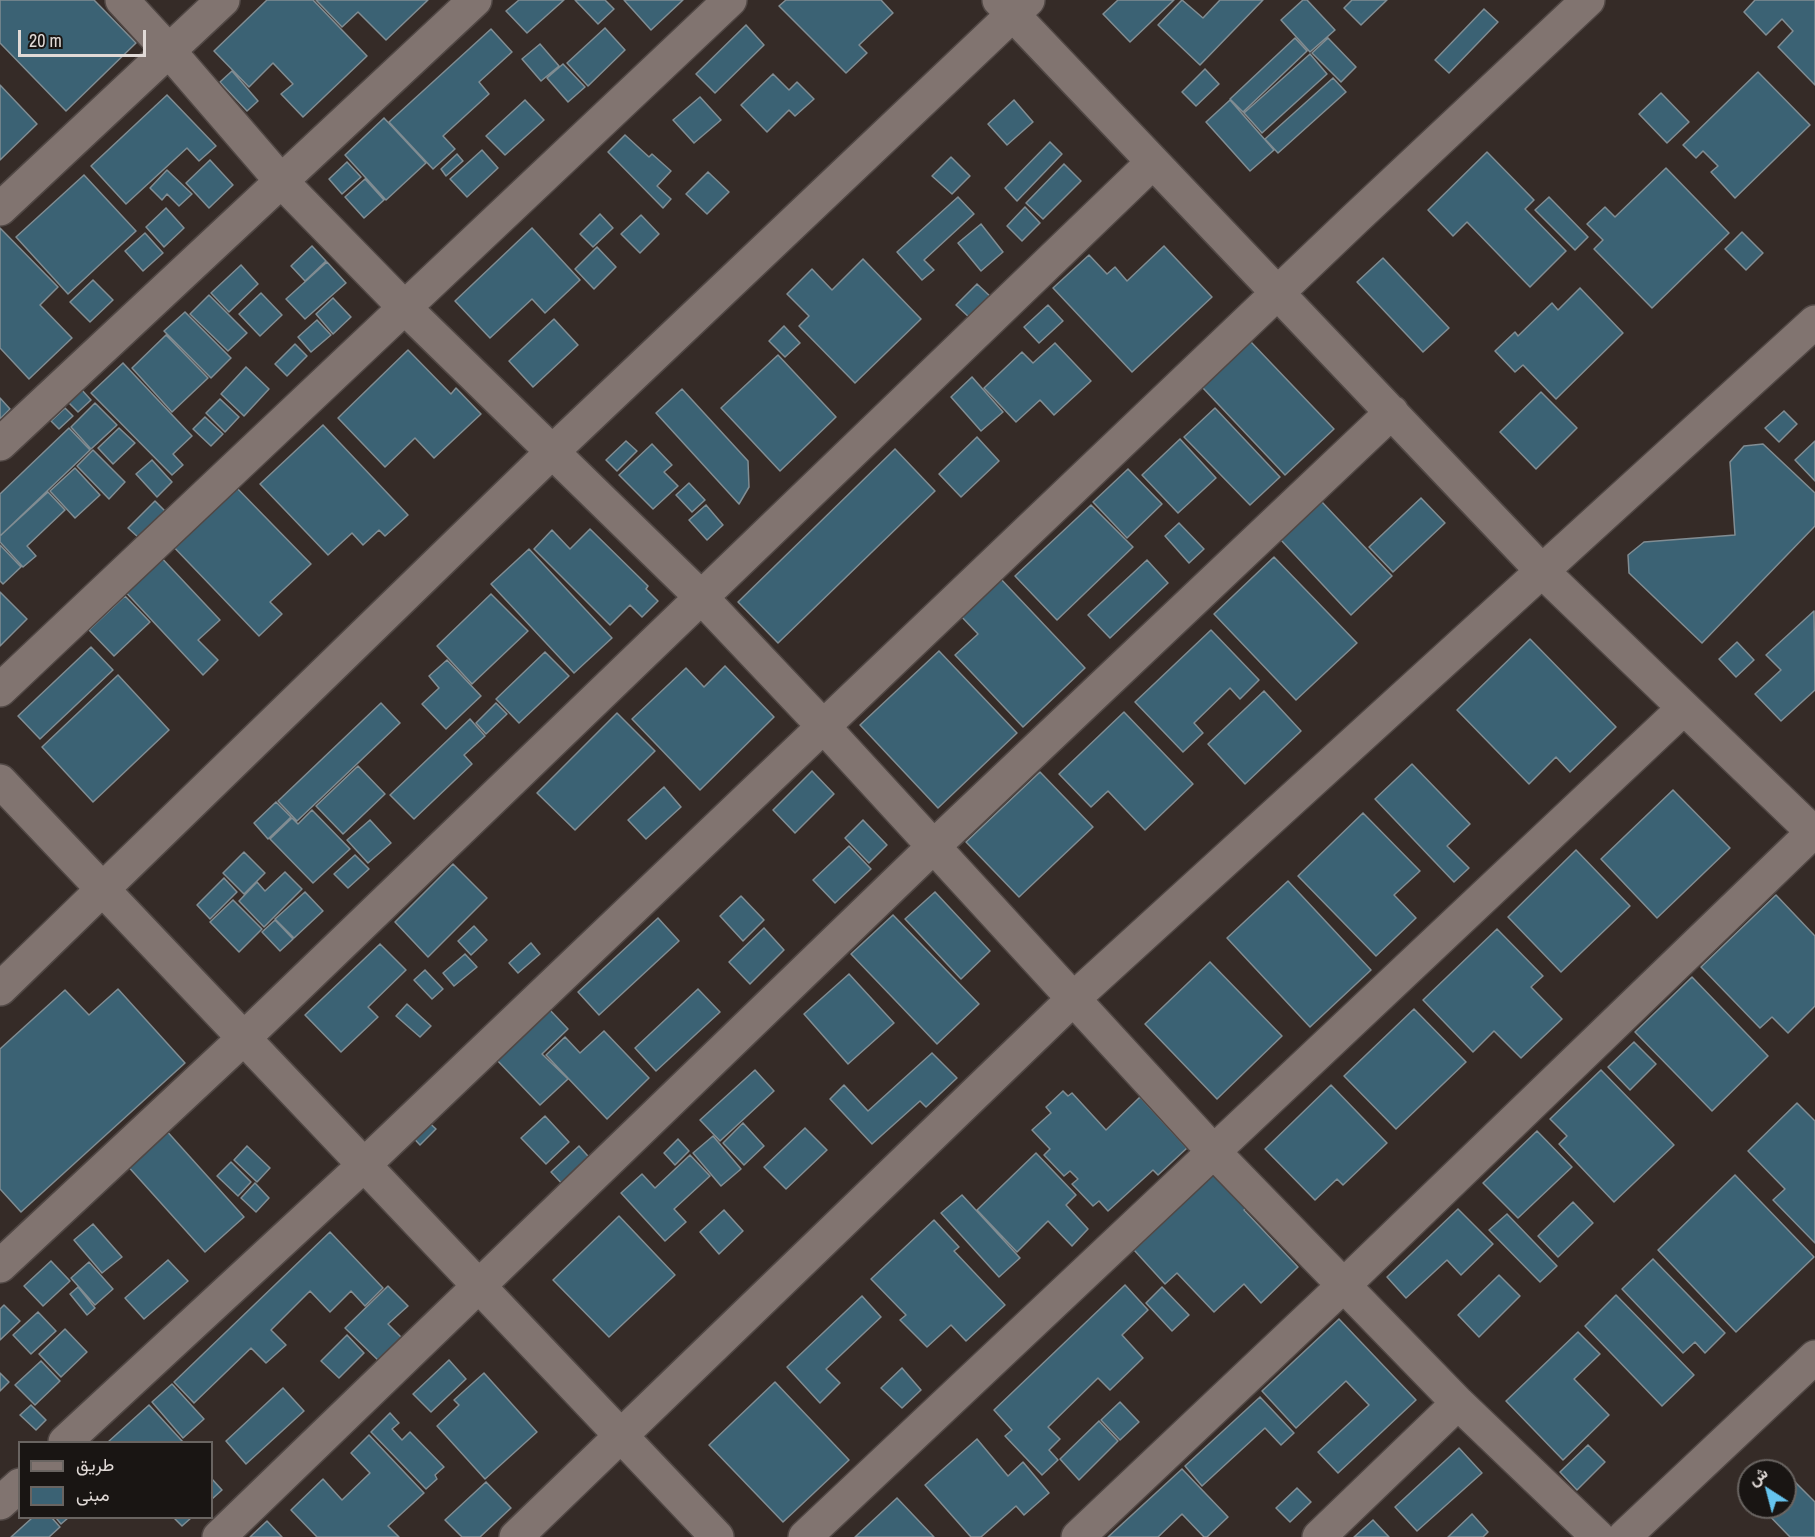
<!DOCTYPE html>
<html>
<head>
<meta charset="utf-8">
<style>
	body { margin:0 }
	#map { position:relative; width:1815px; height:1537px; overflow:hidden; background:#352b27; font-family:"Archivo Narrow",Vazirmatn,sans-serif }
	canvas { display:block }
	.legend { position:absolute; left:18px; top:1441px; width:195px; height:78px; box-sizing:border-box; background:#191513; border:2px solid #696461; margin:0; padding:8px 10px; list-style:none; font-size:18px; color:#e1dad7 }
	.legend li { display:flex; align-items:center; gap:12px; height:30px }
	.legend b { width:30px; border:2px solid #696461 }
	.north { position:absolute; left:1737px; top:1459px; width:60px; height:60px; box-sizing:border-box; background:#191513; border:2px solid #696461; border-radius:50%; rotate:324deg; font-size:16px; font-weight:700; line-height:24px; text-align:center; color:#e1dad7 }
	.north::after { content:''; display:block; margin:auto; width:21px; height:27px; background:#66c4ef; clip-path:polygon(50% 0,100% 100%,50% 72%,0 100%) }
	.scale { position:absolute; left:18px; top:30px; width:128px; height:27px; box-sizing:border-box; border:3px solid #e1dad7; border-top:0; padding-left:8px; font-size:18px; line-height:21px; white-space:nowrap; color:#e1dad7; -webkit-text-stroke:4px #191513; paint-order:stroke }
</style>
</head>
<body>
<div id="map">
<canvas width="1815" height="1537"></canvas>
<ul class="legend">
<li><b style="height:8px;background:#817470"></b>طريق</li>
<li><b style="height:16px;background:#3b6274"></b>مبنى</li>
</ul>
<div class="north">ش</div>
<div class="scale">20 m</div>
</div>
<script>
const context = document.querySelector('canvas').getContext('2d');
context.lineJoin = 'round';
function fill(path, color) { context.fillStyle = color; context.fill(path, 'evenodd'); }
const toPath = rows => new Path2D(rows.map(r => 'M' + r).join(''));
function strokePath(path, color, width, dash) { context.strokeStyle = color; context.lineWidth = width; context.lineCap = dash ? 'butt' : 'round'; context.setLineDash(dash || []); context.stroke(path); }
const building = toPath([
	[0,0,94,0,136,43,66,111,0,43,0,0],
	[267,0,313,0,367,56,303,117,281,94,293,84,273,63,249,87,214,51,267,0],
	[316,0,428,0,386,40,358,12,342,27,316,0],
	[519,0,564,0,527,33,506,11,519,0],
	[575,0,605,0,614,9,598,24,575,0],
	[624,0,683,0,651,30,624,0],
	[786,0,881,0,893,13,859,45,867,53,846,73,779,6,786,0],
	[1118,0,1174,0,1130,42,1103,14,1118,0],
	[1182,0,1203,18,1220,0,1263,0,1200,65,1158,25,1182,0],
	[1303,0,1307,0,1335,30,1310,52,1281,20,1303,0],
	[1352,0,1387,0,1361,25,1344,8,1352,0],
	[1755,0,1815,0,1815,85,1778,47,1793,31,1782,19,1766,35,1744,12,1755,0],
	[1484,9,1498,22,1449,73,1435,60,1484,9],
	[746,25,764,45,715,93,696,74,746,25],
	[605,28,625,50,588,86,567,63,605,28],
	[491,29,512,52,479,82,489,94,443,136,455,149,433,169,389,122,491,29],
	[1295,38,1307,51,1243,112,1230,99,1295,38],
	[1328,38,1356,67,1341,82,1312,53,1328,38],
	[540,44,559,66,541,81,522,59,540,44],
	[1310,54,1327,74,1262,133,1244,113,1310,54],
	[563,64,585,87,568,102,547,78,563,64],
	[1205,69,1219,84,1196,106,1182,92,1205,69],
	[232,71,258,101,247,111,220,82,232,71],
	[1758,72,1810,125,1735,198,1711,172,1718,166,1703,151,1696,158,1683,145,1758,72],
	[773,74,789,90,797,82,814,99,795,116,789,110,767,132,741,105,773,74],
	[1333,78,1346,92,1278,153,1265,139,1333,78],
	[0,85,37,124,0,160,0,85],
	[1661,93,1689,122,1667,143,1639,114,1661,93],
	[167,95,216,146,199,161,187,148,126,204,91,166,167,95],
	[700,97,721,120,694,143,673,120,700,97],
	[525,100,544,120,505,155,486,136,525,100],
	[1014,100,1033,122,1007,145,988,124,1014,100],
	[1230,100,1274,150,1250,171,1206,122,1230,100],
	[384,118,426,163,386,200,345,155,384,118],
	[625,135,649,157,652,154,671,171,657,186,671,199,663,208,608,152,625,135],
	[1050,142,1062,154,1017,201,1005,188,1050,142],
	[482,150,498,168,467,197,450,179,482,150],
	[1487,152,1534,200,1525,209,1566,251,1530,287,1467,222,1453,236,1428,210,1487,152],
	[457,154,463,161,446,176,441,169,457,154],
	[951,157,970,176,952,194,932,176,951,157],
	[210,160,233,185,209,208,186,183,210,160],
	[347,162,361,177,342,194,329,179,347,162],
	[1064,164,1081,181,1043,219,1026,203,1064,164],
	[1666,168,1729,233,1652,308,1594,249,1603,240,1587,224,1605,207,1615,217,1666,168],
	[167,170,192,194,179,206,167,194,162,200,150,188,167,170],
	[708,172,729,192,707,214,686,194,708,172],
	[84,175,136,231,68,294,16,237,84,175],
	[365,179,384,200,364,218,345,197,365,179],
	[958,197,974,214,924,260,934,270,922,280,897,252,958,197],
	[1549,197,1588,237,1575,250,1535,210,1549,197],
	[1025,207,1040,223,1022,241,1007,226,1025,207],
	[166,208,184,228,164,247,146,227,166,208],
	[600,214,613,228,593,247,580,234,600,214],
	[641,215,659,234,640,253,621,234,641,215],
	[981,224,1003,252,981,271,958,243,981,224],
	[0,228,58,287,40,305,72,338,29,379,0,348,0,228],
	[532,228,580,280,545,313,532,299,490,338,455,301,532,228],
	[1742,232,1763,253,1746,270,1725,249,1742,232],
	[145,233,163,253,143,271,125,251,145,233],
	[312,246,326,261,305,281,291,266,312,246],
	[1164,246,1212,297,1132,372,1053,288,1089,255,1107,274,1115,267,1127,281,1164,246],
	[597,247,616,267,594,289,575,269,597,247],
	[1383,258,1449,328,1423,352,1357,282,1383,258],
	[863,259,921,319,855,383,799,326,809,316,787,294,812,269,832,290,863,259],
	[327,262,346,283,305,319,286,299,327,262],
	[241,265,258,284,229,312,211,293,241,265],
	[93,280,113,300,90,322,70,302,93,280],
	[977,284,992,298,971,319,956,305,977,284],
	[1580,288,1623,333,1556,399,1523,365,1515,372,1495,351,1515,332,1518,336,1552,303,1558,310,1580,288],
	[261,293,282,315,260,336,239,314,261,293],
	[209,295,247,333,228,351,190,314,209,295],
	[333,298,351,317,333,334,316,314,333,298],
	[1048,305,1063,321,1039,343,1024,327,1048,305],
	[185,312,231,358,211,378,164,331,185,312],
	[554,319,578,345,533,387,509,361,554,319],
	[317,320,331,335,311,352,298,337,317,320],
	[784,326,800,343,785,357,769,341,784,326],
	[166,335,208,378,172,412,132,368,166,335],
	[1250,341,1334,429,1285,475,1202,387,1250,341],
	[1055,343,1091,381,1054,415,1040,400,1016,422,984,388,1022,352,1033,363,1055,343],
	[295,344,307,356,287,376,275,364,295,344],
	[408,350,451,394,456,388,481,414,434,458,415,438,385,467,338,418,408,350],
	[778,355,836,417,780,471,721,408,778,355],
	[123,363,192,436,173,454,183,465,172,475,91,393,123,363],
	[246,367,269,389,244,416,221,394,246,367],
	[972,377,1003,412,981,431,951,397,972,377],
	[81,389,91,400,78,412,68,402,81,389],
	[682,389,748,461,749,487,739,504,656,413,682,389],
	[1541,392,1577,428,1536,469,1500,432,1541,392],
	[0,398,10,409,0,419,0,398],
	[220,399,239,417,225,432,206,413,220,399],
	[95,403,117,425,91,449,71,427,95,403],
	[65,408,73,416,59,429,51,421,65,408],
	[1215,408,1280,477,1250,505,1184,437,1215,408],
	[1784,411,1797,424,1779,442,1765,428,1784,411],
	[205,417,223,434,211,446,193,429,205,417],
	[323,425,408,515,385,536,379,530,363,545,352,533,328,555,260,484,323,425],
	[69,428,90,450,0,536,0,494,69,428],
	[119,428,135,443,113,464,98,448,119,428],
	[977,437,999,461,961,497,939,474,977,437],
	[1180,439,1216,478,1178,513,1142,475,1180,439],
	[626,441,637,451,617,471,606,460,626,441],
	[1815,441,1815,481,1795,460,1815,441],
	[652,444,672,465,664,472,678,486,653,509,619,475,652,444],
	[1763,444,1815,493,1815,526,1702,643,1629,573,1628,555,1644,542,1735,535,1730,462,1744,446,1763,444],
	[895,449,935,491,778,643,738,602,895,449],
	[93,450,125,482,109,499,77,466,93,450],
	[152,460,172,482,157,497,136,474,152,460],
	[75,468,100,495,75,518,50,491,75,468],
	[1128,469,1162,504,1127,538,1093,502,1128,469],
	[231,482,311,564,270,602,282,614,259,636,168,541,231,482],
	[689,483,705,500,692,512,676,495,689,483],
	[48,492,65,510,27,546,36,556,23,567,0,542,0,536,48,492],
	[1421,498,1445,523,1393,572,1369,547,1421,498],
	[155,501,165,511,139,538,128,528,155,501],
	[1321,501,1392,576,1351,615,1280,539,1321,501],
	[706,505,723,525,707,540,689,520,706,505],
	[1091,505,1133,547,1057,620,1015,576,1091,505],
	[1179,523,1204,549,1189,563,1165,536,1179,523],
	[590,529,648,586,646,589,658,601,642,617,630,605,610,625,534,549,552,530,570,549,590,529],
	[0,545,21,567,3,584,0,581,0,545],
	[529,549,612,638,574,673,491,584,529,549],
	[156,552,220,620,198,640,218,660,203,675,120,586,156,552],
	[1274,557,1357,643,1296,700,1214,614,1274,557],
	[1147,560,1168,583,1110,638,1088,615,1147,560],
	[998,576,1085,668,1023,727,955,655,978,634,958,613,998,576],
	[0,592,27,619,0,646,0,592],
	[491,594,528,631,472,684,437,646,491,594],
	[125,596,150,622,114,656,89,630,125,596],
	[1814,611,1815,690,1781,721,1755,694,1781,670,1766,655,1814,611],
	[1211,630,1259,680,1240,699,1230,688,1194,723,1203,733,1183,752,1135,702,1211,630],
	[1530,639,1616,727,1570,772,1556,757,1529,784,1457,710,1530,639],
	[1737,642,1754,660,1736,677,1719,659,1737,642],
	[91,647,113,670,40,739,18,716,91,647],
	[939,651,1017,733,938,808,860,725,939,651],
	[545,652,569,676,519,723,496,699,545,652],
	[447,660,481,696,446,729,422,704,439,688,429,676,447,660],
	[725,666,774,717,700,790,632,719,686,668,704,687,725,666],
	[118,675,169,730,93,802,42,747,118,675],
	[1264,691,1301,731,1245,784,1208,744,1264,691],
	[381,703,400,723,297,821,278,801,381,703],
	[496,703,507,714,486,734,476,723,496,703],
	[1124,712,1193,784,1145,830,1108,791,1091,807,1059,774,1124,712],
	[617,713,655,751,575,830,537,793,617,713],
	[470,719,485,736,464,755,472,764,414,819,390,795,470,719],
	[1412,764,1470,824,1447,846,1469,868,1454,882,1375,799,1412,764],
	[358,766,385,794,343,834,316,806,358,766],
	[812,771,834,794,795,833,773,810,812,771],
	[1040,772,1093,827,1019,897,966,842,1040,772],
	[664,787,681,807,646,839,628,820,664,787],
	[1673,790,1730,848,1657,918,1601,859,1673,790],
	[276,802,291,817,268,839,254,823,276,802],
	[312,810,350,849,313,883,270,839,292,818,298,824,312,810],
	[1363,813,1420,871,1394,895,1416,918,1376,956,1298,876,1363,813],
	[370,820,391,843,368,863,347,840,370,820],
	[863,820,887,845,869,863,845,838,863,820],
	[849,846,871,869,835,903,813,880,849,846],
	[1576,850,1630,906,1561,972,1508,917,1576,850],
	[244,852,265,873,244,894,223,873,244,852],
	[355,855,369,869,348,888,334,874,355,855],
	[453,864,487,898,428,957,395,922,453,864],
	[285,872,302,889,264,927,239,901,257,882,265,891,285,872],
	[224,878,237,892,210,919,197,905,224,878],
	[1288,881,1371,970,1310,1027,1227,938,1288,881],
	[305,892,323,911,294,938,275,919,305,892],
	[935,892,990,951,961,979,905,919,935,892],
	[1776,895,1815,936,1815,1006,1788,1033,1772,1017,1760,1028,1701,967,1776,895],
	[741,896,764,920,743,941,720,916,741,896],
	[233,900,262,929,239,952,210,922,233,900],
	[893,915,979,1004,937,1044,851,954,893,915],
	[658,918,679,941,599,1015,578,992,658,918],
	[275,920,293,939,280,951,262,932,275,920],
	[474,926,487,940,471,955,458,941,474,926],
	[764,928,784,950,750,984,729,962,764,928],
	[1497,929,1543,976,1531,987,1562,1019,1521,1058,1494,1031,1473,1052,1423,1000,1497,929],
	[531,943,540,954,518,973,509,963,531,943],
	[380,944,406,970,368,1007,378,1017,341,1052,305,1015,380,944],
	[465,954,477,967,454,986,443,973,465,954],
	[1210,962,1282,1036,1217,1099,1145,1024,1210,962],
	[425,970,443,989,432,999,414,980,425,970],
	[849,974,894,1023,848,1064,804,1014,849,974],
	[1692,977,1768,1056,1712,1111,1635,1032,1692,977],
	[118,989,185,1063,21,1212,0,1189,0,1049,65,990,89,1015,118,989],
	[698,989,720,1012,656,1071,635,1048,698,989],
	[407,1004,431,1026,420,1037,396,1016,407,1004],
	[547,1007,568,1029,542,1054,568,1079,540,1105,494,1057,547,1007],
	[1414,1009,1466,1062,1396,1129,1344,1076,1414,1009],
	[604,1031,649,1078,607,1119,546,1055,565,1037,580,1053,604,1031],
	[1634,1042,1656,1064,1630,1090,1608,1067,1634,1042],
	[932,1053,957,1078,926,1107,920,1101,872,1144,830,1099,844,1085,868,1111,932,1053],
	[755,1070,774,1091,720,1141,700,1120,755,1070],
	[1601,1070,1674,1145,1614,1202,1559,1144,1567,1136,1550,1119,1601,1070],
	[1331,1085,1387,1143,1343,1185,1337,1179,1315,1200,1265,1149,1331,1085],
	[1063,1091,1068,1096,1072,1093,1106,1130,1140,1097,1187,1148,1158,1175,1153,1170,1108,1211,1099,1201,1093,1206,1072,1184,1078,1179,1070,1171,1064,1176,1044,1155,1050,1149,1032,1130,1051,1113,1046,1107,1063,1091],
	[1797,1103,1815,1121,1815,1243,1773,1200,1785,1189,1748,1151,1797,1103],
	[422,1116,436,1129,420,1145,407,1131,422,1116],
	[545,1116,569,1142,546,1164,521,1138,545,1116],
	[743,1123,764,1146,744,1165,723,1143,743,1123],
	[164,1128,244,1217,205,1252,125,1163,164,1128],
	[805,1128,827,1150,786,1189,764,1167,805,1128],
	[1537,1131,1572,1167,1518,1218,1483,1183,1537,1131],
	[713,1136,741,1169,721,1186,693,1153,713,1136],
	[678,1139,689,1151,675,1165,664,1153,678,1139],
	[247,1146,270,1168,257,1182,234,1160,247,1146],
	[579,1146,595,1164,567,1189,551,1172,579,1146],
	[1036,1153,1076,1195,1066,1205,1088,1229,1072,1246,1048,1221,1017,1252,977,1210,1036,1153],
	[690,1155,710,1176,674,1209,686,1222,665,1241,621,1193,642,1174,655,1188,690,1155],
	[231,1162,251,1182,238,1196,217,1176,231,1162],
	[1216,1172,1248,1206,1244,1210,1298,1267,1261,1303,1244,1284,1214,1312,1177,1273,1165,1284,1134,1250,1216,1172],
	[1735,1175,1814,1257,1736,1332,1658,1250,1735,1175],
	[255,1183,269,1198,256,1212,241,1198,255,1183],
	[962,1195,1020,1258,999,1277,941,1213,962,1195],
	[1573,1202,1593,1223,1558,1257,1538,1236,1573,1202],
	[1458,1209,1493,1244,1461,1275,1447,1260,1406,1298,1387,1277,1458,1209],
	[724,1210,743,1231,719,1254,700,1232,724,1210],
	[1507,1214,1557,1266,1540,1282,1489,1230,1507,1214],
	[619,1216,675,1275,609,1337,553,1280,619,1216],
	[934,1220,959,1247,954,1251,1005,1305,966,1341,951,1325,927,1347,900,1320,906,1315,871,1279,934,1220],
	[93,1224,122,1257,102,1273,74,1240,93,1224],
	[330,1232,383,1288,365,1306,351,1291,330,1312,310,1291,271,1330,286,1345,266,1363,251,1348,194,1403,174,1382,330,1232],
	[1653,1259,1725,1333,1705,1353,1695,1342,1683,1353,1622,1289,1653,1259],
	[168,1260,188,1281,144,1319,125,1298,168,1260],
	[51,1261,70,1281,43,1306,24,1286,51,1261],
	[89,1262,113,1289,95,1305,71,1278,89,1262],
	[1499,1275,1520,1296,1479,1337,1458,1315,1499,1275],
	[1125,1285,1148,1310,1122,1335,1143,1358,1110,1390,1098,1378,1048,1427,1060,1439,1049,1450,1058,1460,1042,1475,1005,1436,1012,1430,994,1410,1125,1285],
	[388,1286,408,1306,388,1324,405,1341,382,1364,345,1328,388,1286],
	[78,1287,95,1308,87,1315,70,1294,78,1287],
	[1162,1287,1189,1315,1172,1331,1146,1303,1162,1287],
	[1616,1295,1694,1375,1662,1406,1585,1326,1616,1295],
	[862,1296,881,1317,826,1369,840,1383,820,1403,787,1367,862,1296],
	[4,1305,20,1321,0,1340,0,1309,4,1305],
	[38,1312,56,1331,31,1354,13,1335,38,1312],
	[1339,1319,1416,1400,1338,1473,1318,1452,1369,1405,1346,1381,1296,1428,1262,1391,1339,1319],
	[65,1329,87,1352,61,1377,39,1354,65,1329],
	[1578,1332,1600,1354,1574,1379,1609,1415,1563,1460,1506,1401,1578,1332],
	[347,1335,364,1353,339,1378,321,1361,347,1335],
	[449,1360,466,1379,431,1412,413,1394,449,1360],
	[41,1361,60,1381,35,1405,15,1385,41,1361],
	[902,1368,921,1390,902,1408,881,1388,902,1368],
	[0,1373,9,1382,0,1391,0,1373],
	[484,1373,537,1432,485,1479,437,1426,459,1405,454,1400,484,1373],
	[775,1382,849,1460,783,1522,709,1445,775,1382],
	[172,1384,204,1419,183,1438,152,1402,172,1384],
	[283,1388,304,1411,246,1464,226,1441,283,1388],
	[1260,1397,1294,1433,1281,1445,1265,1428,1202,1486,1185,1466,1260,1397],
	[1120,1402,1139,1422,1120,1440,1101,1420,1120,1402],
	[31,1405,46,1420,36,1430,20,1415,31,1405],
	[149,1405,183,1442,108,1442,149,1405],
	[390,1413,399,1423,392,1429,402,1440,410,1432,444,1467,435,1475,437,1479,426,1489,371,1432,390,1413],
	[1099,1421,1118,1441,1079,1480,1060,1459,1099,1421],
	[369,1435,424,1493,388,1526,399,1537,317,1537,291,1510,323,1479,342,1500,370,1473,351,1453,369,1435],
	[977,1439,1008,1476,1023,1462,1049,1493,1024,1515,1016,1506,981,1537,971,1537,925,1485,977,1439],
	[1588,1445,1605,1462,1577,1490,1560,1472,1588,1445],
	[1459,1448,1482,1473,1417,1531,1395,1507,1459,1448],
	[1775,1462,1784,1471,1767,1471,1775,1462],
	[1182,1469,1228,1517,1207,1537,1204,1537,1182,1514,1158,1537,1108,1537,1182,1469],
	[1785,1472,1815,1502,1815,1537,1790,1537,1761,1507,1785,1507,1785,1472],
	[212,1479,222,1490,212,1499,212,1479],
	[486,1482,511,1508,480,1537,462,1537,445,1520,486,1482],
	[1297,1488,1311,1502,1290,1522,1276,1508,1297,1488],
	[897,1498,934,1537,855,1537,897,1498],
	[1472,1514,1488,1532,1483,1537,1448,1537,1472,1514],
	[32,1518,52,1518,60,1527,49,1537,11,1537,32,1518],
	[56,1518,68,1518,61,1524,56,1518],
	[174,1518,191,1518,182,1526,174,1518],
	[1373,1520,1389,1537,1354,1537,1373,1520],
	[267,1521,282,1537,250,1537,267,1521]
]);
fill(building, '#3b6274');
strokePath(building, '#818d93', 1.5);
const minor = toPath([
	[122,0,169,51,282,182,405,308,701,597,823,726,1214,1152,1458,1403,1598,1537],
	[999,0,1542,571,1815,834],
	[0,209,223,0],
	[0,444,475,0],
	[0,690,730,0],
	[0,781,717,1537],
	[0,989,552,452,1028,0],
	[0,1266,244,1038,1153,162],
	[65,1442,364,1165,1356,218,1588,0],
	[0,1503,20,1485],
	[219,1537,933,847,1392,412],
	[516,1537,1072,1000,1815,322],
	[805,1537,1684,708],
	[1078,1537,1343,1286,1815,830],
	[1319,1537,1458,1403],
	[1624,1537,1815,1357]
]);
strokePath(minor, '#504744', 36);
strokePath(minor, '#817470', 33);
</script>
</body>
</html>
